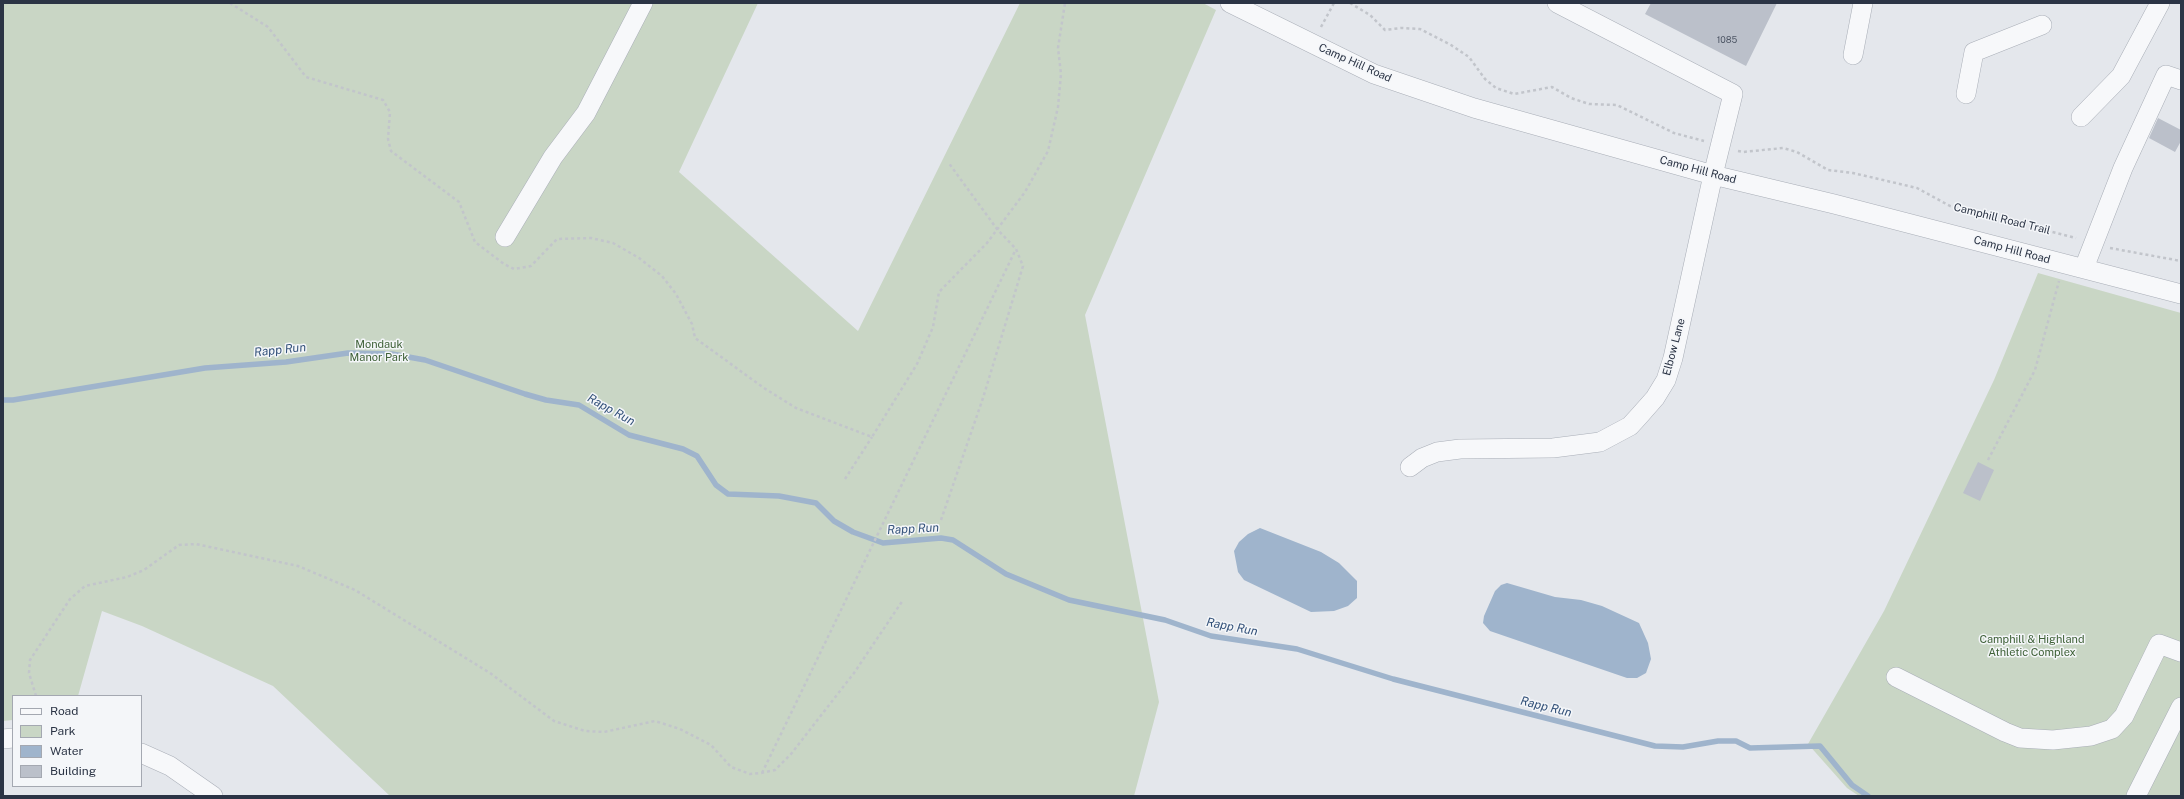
<!DOCTYPE html>
<html>
<head>
<meta charset="utf-8">
<style>
	body { margin:0 }
	#map { position:relative; width:2184px; height:799px; overflow:hidden; background:#e4e7ec; font-family:"Public Sans",sans-serif }
	canvas { display:block }
	.frame { position:absolute; inset:0; border:4px solid #2b3445; pointer-events:none }
	.legend { position:absolute; left:12px; top:695px; width:130px; height:92px; box-sizing:border-box; background:#f4f6f9; border:1px solid #a4a8b1; margin:0; padding:5px 7px; list-style:none; font-size:12px; color:#2b3445 }
	.legend li { display:flex; align-items:center; gap:8px; height:20px }
	.legend b { width:20px; border:1px solid #a4a8b1 }
</style>
</head>
<body>
<div id="map">
<canvas width="2184" height="799"></canvas>
<div class="frame"></div>
<ul class="legend">
<li><b style="height:5px;background:#f7f8fa"></b>Road</li>
<li><b style="height:11px;background:#c9d6c5"></b>Park</li>
<li><b style="height:11px;background:#9fb4cc"></b>Water</li>
<li><b style="height:11px;background:#bbc0ca"></b>Building</li>
</ul>
</div>
<script>
const context = document.querySelector('canvas').getContext('2d');
context.lineJoin = 'round';
function fill(path, color) { context.fillStyle = color; context.fill(path, 'evenodd'); }
const toPath = rows => new Path2D(rows.map(r => 'M' + r).join(''));
function strokePath(path, color, width, dash) { context.strokeStyle = color; context.lineWidth = width; context.lineCap = dash ? 'butt' : 'round'; context.setLineDash(dash || []); context.stroke(path); }
function write(font, color, halo, rows, align = 'center') {
  context.font = font + ' "Public Sans",sans-serif'; context.lineWidth = 3; context.setLineDash([]); context.textBaseline = 'middle'; context.strokeStyle = halo; context.fillStyle = color; for (const [text, x, y, turn = 0] of rows) {
    context.save(); context.translate(x, y); context.rotate((+turn || 0) * Math.PI / 180); context.textAlign = isNaN(turn) ? turn : align; if (halo) context.strokeText(text, 0, 0); context.fillText(text, 0, 0); context.restore();
  }
}
fill(toPath([
	[3,3,758,3,679,172,858,331,1020,3,1203,3,1216,10,1085,315,1159,702,1134,796,390,796,273,686,142,626,102,611,78,696,13,696,13,720,3,721],
	[2038,273,2181,313,2181,796,1859,796,1847,788,1808,744,1884,611,1994,380]
]), '#c9d6c5');
fill(toPath([
	[1260,528,1321,552,1339,563,1357,581,1357,598,1348,606,1334,611,1311,612,1244,580,1238,572,1234,551,1239,542,1248,534],
	[1507,583,1555,597,1581,600,1602,606,1639,623,1648,643,1651,659,1646,673,1637,678,1627,678,1490,631,1483,623,1484,616,1495,591,1501,585]
]), '#9fb4cc');
strokePath(toPath([
	[3,400,13,400,205,368,286,362,348,353,392,354,425,360,525,394,546,400,579,405,629,435,683,449,697,456,716,485,728,494,779,496,816,503,834,521,853,532,883,543,941,538,953,540,1006,574,1069,600,1165,620,1211,636,1297,649,1393,679,1655,746,1683,747,1718,741,1736,741,1750,748,1820,746,1852,785,1868,796]
]), '#9fb4cc', 5.5);
fill(toPath([
	[1651,3,1777,3,1746,66,1645,14],
	[2158,118,2181,130,2181,141,2175,152,2149,138],
	[1978,462,1994,470,1980,501,1963,493]
]), '#bbc0ca');
const minor = toPath([
	[1230,3,1374,74,1474,108,1713,175,1834,204,2181,294],
	[1853,55,1863,3],
	[1966,94,1974,52,2042,25],
	[2081,117,2121,76,2160,3],
	[505,237,553,157,586,113,643,3],
	[2084,268,2123,168,2166,75,2181,80],
	[1410,467,1422,458,1437,452,1460,449,1553,448,1600,442,1630,426,1640,415,1655,398,1666,380,1673,358,1713,175,1733,94,1557,3],
	[1896,677,2005,732,2020,738,2053,740,2091,736,2112,729,2124,716,2159,644,2181,652],
	[3,739,13,738],
	[141,753,170,766,213,796],
	[2136,796,2181,707]
]);
strokePath(minor, '#a9aeb7', 20);
strokePath(toPath([
	[230,3,268,27,306,77,383,100,390,112,388,139,391,151,459,202,475,242,504,264,514,269,531,266,557,239,591,238,613,243,639,258,662,276,676,294,692,324,695,338,764,388,796,408,872,437,917,364,933,327,939,292,987,243,1025,192,1048,151,1058,107,1061,74,1058,48,1065,3],
	[1350,3,1370,15,1385,30,1401,28,1420,29,1451,45,1469,57,1485,79,1496,88,1514,94,1552,87,1571,98,1589,104,1617,105,1674,133,1704,141],
	[1321,27,1334,3],
	[1738,151,1743,152,1783,148,1797,152,1828,170,1853,173,1917,188,1950,206,2076,238],
	[2110,248,2181,261],
	[1988,460,2035,370,2059,281],
	[845,479,872,437],
	[941,520,983,398,1023,266,1016,249,997,229,948,162],
	[36,696,29,673,30,660,70,599,85,586,127,577,144,570,179,545,196,544,298,566,355,590,490,673,554,721,585,731,604,732,655,721,680,729,711,745,731,767,750,774,761,773,775,770,791,754,854,673,903,600],
	[762,773,1016,249]
]), '#c2c5cb', 2.5, [3, 3]);
strokePath(minor, '#f7f8fa', 19);
write('9px', '#4f5766', null, [
	["1085",1727,40]
]);
write('11px', '#2b3445', '#f4f6f9', [
	["Camp Hill Road",1355,63,24],
	["Camp Hill Road",1698,170,15],
	["Camphill Road Trail",2002,219,14],
	["Camp Hill Road",2012,250,15],
	["Elbow Lane",1674,347,-75]
]);
write('11px', '#3f6138', '#f4f6f9', [
	["Mondauk",379,345],
	["Manor Park",379,358],
	["Camphill & Highland",2032,640],
	["Athletic Complex",2032,653]
]);
write('italic 12px', '#34527a', '#f4f6f9', [
	["Rapp Run",280,350,-6],
	["Rapp Run",611,410,29],
	["Rapp Run",913,529,-3],
	["Rapp Run",1232,627,11],
	["Rapp Run",1546,707,14]
]);
</script>
</body>
</html>
